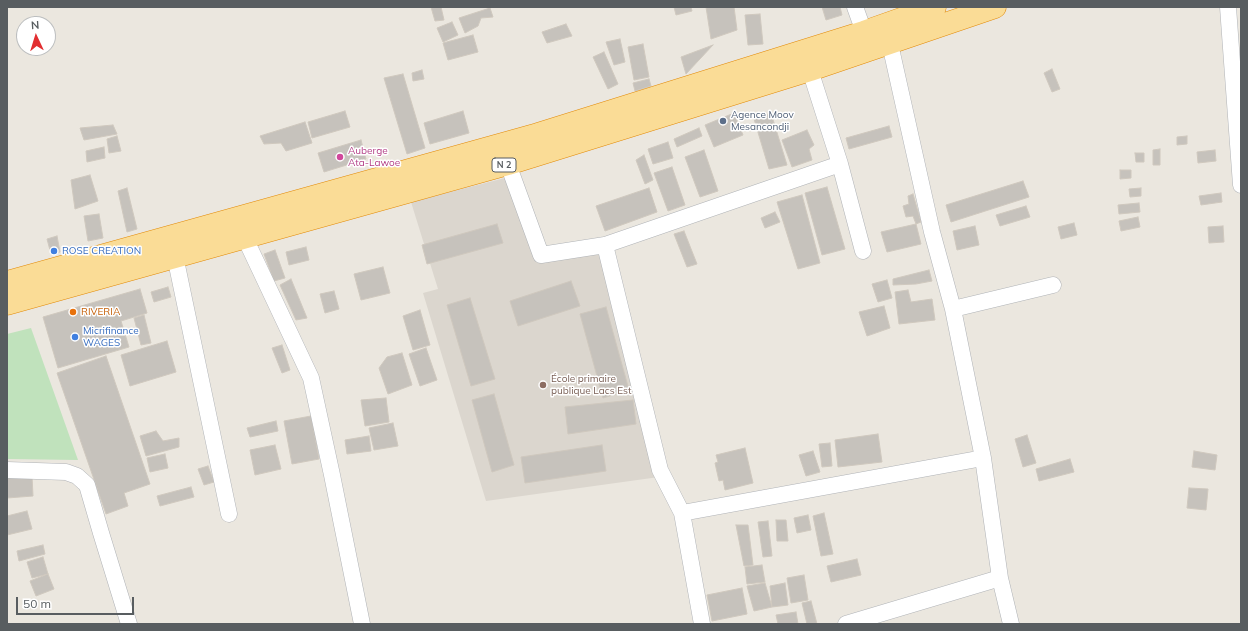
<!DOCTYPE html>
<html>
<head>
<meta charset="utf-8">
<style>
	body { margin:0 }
	#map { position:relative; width:1248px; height:631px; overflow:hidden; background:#ebe7df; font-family:Mulish,sans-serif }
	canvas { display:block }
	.frame { position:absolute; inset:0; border:8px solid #585d60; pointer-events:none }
	.north { position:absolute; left:16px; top:16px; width:40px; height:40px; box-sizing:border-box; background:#fff; border:1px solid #bcbebf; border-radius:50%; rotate:356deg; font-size:11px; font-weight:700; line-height:16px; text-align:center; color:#585d60 }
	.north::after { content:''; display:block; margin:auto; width:14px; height:18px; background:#e22f31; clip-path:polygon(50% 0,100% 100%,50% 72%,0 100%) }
	.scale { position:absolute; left:16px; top:597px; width:118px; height:18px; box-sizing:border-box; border:2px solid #585d60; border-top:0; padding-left:5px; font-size:12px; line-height:14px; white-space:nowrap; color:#585d60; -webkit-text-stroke:3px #fff; paint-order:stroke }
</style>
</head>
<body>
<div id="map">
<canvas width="1248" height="631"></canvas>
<div class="frame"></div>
<div class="north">N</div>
<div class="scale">50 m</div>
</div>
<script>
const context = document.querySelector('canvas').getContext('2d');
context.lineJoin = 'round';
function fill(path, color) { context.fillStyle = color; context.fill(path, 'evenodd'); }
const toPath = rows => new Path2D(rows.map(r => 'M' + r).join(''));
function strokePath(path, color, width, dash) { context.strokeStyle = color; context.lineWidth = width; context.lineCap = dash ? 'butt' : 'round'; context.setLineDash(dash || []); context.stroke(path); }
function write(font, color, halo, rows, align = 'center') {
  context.font = font + ' Mulish,sans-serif'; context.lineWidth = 3; context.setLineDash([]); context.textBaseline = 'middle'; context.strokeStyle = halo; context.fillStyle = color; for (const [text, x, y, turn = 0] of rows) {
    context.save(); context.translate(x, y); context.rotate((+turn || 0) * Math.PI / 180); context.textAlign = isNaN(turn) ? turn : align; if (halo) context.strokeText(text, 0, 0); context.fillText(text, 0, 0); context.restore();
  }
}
fill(toPath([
	[505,178,542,259,602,254,659,477,486,501,423,293,438,289,411,202]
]), '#dbd6ce');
fill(toPath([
	[31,328,78,460,7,459,7,334]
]), '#c0e2bc');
const building = toPath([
	[431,7,441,7,444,20,435,21,431,7],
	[674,7,691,7,692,11,676,15,674,7],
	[706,7,734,7,737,30,711,39,706,7],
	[822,7,840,7,842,15,826,20,822,7],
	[490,8,493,17,481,18,478,26,465,33,459,18,490,8],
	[760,14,763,44,748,45,745,15,760,14],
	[452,22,458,35,443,42,437,28,452,22],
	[566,24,572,36,547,43,542,32,566,24],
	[473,35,478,52,448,60,443,43,473,35],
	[620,39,625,62,614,65,606,42,620,39],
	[643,44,649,77,634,80,628,47,643,44],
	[713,45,686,74,681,57,713,45],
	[604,52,618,84,608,89,593,57,604,52],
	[1052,69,1060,89,1052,92,1044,73,1052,69],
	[422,70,424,79,413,81,412,73,422,70],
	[403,74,425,148,407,154,384,78,403,74],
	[649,79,651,86,635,91,633,83,649,79],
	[345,111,350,127,312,138,308,122,345,111],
	[463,111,469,133,430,144,424,123,463,111],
	[734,113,743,135,714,147,705,125,734,113],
	[771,113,787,165,769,169,754,119,771,113],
	[305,122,312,143,286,151,281,143,264,144,260,136,305,122],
	[113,125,117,134,84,140,80,128,113,125],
	[889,126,892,137,849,149,846,138,889,126],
	[699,128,702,136,677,147,674,139,699,128],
	[807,130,814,145,809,149,812,160,792,167,782,140,807,130],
	[117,136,121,151,109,153,107,139,117,136],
	[1187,136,1187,144,1177,145,1177,137,1187,136],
	[361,140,366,159,324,172,318,153,361,140],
	[668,142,673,158,653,164,648,149,668,142],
	[104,147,105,158,87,162,86,151,104,147],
	[1160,149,1160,165,1153,165,1153,150,1160,149],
	[704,150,718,191,700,197,685,157,704,150],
	[1215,150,1216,161,1198,163,1197,152,1215,150],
	[1135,153,1144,153,1144,162,1136,162,1135,153],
	[644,155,653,180,645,184,636,160,644,155],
	[672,167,685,205,668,211,654,173,672,167],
	[1120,170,1131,170,1131,178,1120,179,1120,170],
	[90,175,98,201,75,209,71,180,90,175],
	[1023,181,1029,197,951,222,946,205,1023,181],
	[827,187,845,249,822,255,805,193,827,187],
	[127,188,137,229,127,232,118,191,127,188],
	[649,188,657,212,605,231,596,206,649,188],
	[1141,188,1141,196,1130,197,1129,189,1141,188],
	[1221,193,1222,202,1201,205,1199,196,1221,193],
	[913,194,921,222,916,224,913,216,906,217,903,206,909,204,908,196,913,194],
	[802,195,820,263,798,269,777,202,802,195],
	[1139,203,1140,212,1119,214,1118,205,1139,203],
	[1026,206,1030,217,1000,226,996,215,1026,206],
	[775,212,780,222,765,228,761,218,775,212],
	[99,214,103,238,88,241,84,216,99,214],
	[1138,217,1140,227,1121,231,1119,221,1138,217],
	[1074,223,1077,235,1061,239,1058,227,1074,223],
	[497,224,503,243,427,264,422,245,497,224],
	[916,224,921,244,887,252,881,232,916,224],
	[975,226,979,245,957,250,953,231,975,226],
	[1223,226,1224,242,1209,243,1208,227,1223,226],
	[684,231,697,264,687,267,674,234,684,231],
	[57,236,60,252,51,254,47,239,57,236],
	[306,247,309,260,289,265,286,252,306,247],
	[275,250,285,278,274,281,264,254,275,250],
	[383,267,390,293,361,300,354,274,383,267],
	[929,270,932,281,916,284,893,285,893,279,929,270],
	[291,279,307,318,296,320,280,285,291,279],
	[887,280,892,298,878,302,872,284,887,280],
	[571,281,580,306,518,326,510,301,571,281],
	[168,287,171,297,154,302,151,292,168,287],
	[140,289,147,313,121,321,129,347,58,368,43,317,140,289],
	[908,290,911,302,932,299,935,320,899,324,895,292,908,290],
	[334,291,339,309,325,313,320,294,334,291],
	[470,298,495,379,471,386,447,305,470,298],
	[884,306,890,328,867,336,859,312,884,306],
	[606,307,629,390,603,398,580,314,606,307],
	[420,310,430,345,413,350,403,316,420,310],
	[144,315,151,343,141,345,134,318,144,315],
	[167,341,176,372,130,386,121,355,167,341],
	[282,345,290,370,282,373,272,348,282,345],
	[426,348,437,380,420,386,409,354,426,348],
	[402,353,412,385,388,394,379,368,387,357,402,353],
	[106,356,150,484,124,493,128,506,106,514,57,373,106,356],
	[494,394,514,465,492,472,472,400,494,394],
	[386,398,389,422,365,426,361,400,386,398],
	[633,400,636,424,568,434,565,407,633,400],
	[311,416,319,459,292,464,284,421,311,416],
	[276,421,278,431,250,437,247,428,276,421],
	[393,423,398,446,374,450,369,428,393,423],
	[156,431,163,441,179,438,179,447,146,456,140,436,156,431],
	[878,434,882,462,838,467,835,440,878,434],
	[1027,435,1036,463,1023,467,1015,439,1027,435],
	[369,436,371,451,347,454,345,440,369,436],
	[830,443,832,466,822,467,819,444,830,443],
	[275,445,281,469,255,475,250,450,275,445],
	[602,445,606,471,525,483,521,457,602,445],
	[745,448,753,483,725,490,723,480,719,481,715,463,718,462,716,455,745,448],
	[813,451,820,472,806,476,799,455,813,451],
	[1194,451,1217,455,1215,470,1192,467,1194,451],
	[165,454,168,468,150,472,147,458,165,454],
	[1070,459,1074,472,1039,481,1036,469,1070,459],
	[208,466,214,482,204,485,198,469,208,466],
	[32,476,33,496,7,498,7,478,32,476],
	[191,487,194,497,160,506,157,496,191,487],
	[1189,488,1208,489,1206,510,1187,508,1189,488],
	[27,511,32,529,7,535,7,516,27,511],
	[824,513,833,554,821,556,813,516,824,513],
	[808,515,811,530,797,533,794,518,808,515],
	[776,520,786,520,788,541,777,541,776,520],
	[768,521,772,556,763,557,758,522,768,521],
	[736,525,748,525,753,565,744,566,736,525],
	[43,545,45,554,19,561,17,551,43,545],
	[43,557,48,574,32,578,27,562,43,557],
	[857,559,861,575,831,582,827,566,857,559],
	[762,565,765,582,747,584,745,567,762,565],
	[48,574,54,589,36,596,30,581,48,574],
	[804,575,808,600,791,603,787,578,804,575],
	[765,583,772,607,754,611,747,586,765,583],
	[785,583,788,605,772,607,770,586,785,583],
	[742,588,747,614,712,621,707,595,742,588],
	[811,601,817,624,807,624,802,603,811,601],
	[796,612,798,624,778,624,776,615,796,612]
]);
fill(building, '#c6c2bc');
strokePath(building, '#cfc8be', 1);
const minor = toPath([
	[855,7,864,32],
	[1228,7,1241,185],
	[890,44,932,232,953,309,983,458,1000,578,1011,624],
	[810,70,840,164,863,251],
	[508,164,541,255,605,245,840,164],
	[245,238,311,378,332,475,362,624],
	[605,245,660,470,682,513,702,624],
	[175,256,229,514],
	[953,309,1053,285],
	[7,470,66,472,77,476,87,485,101,533,129,624],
	[682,513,983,458],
	[846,624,1000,578]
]);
const trunk = toPath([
	[7,282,538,134,864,32,935,7],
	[7,304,508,164,810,70,995,7]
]);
strokePath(minor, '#b0b3b7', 17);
strokePath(trunk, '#e28a08', 23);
strokePath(minor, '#fff', 16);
strokePath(trunk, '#fadc96', 22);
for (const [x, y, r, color] of [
	[723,121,4,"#5c6f8a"],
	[340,157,4,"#d1479c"],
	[54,251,4,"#3f7fe0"],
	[73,312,4,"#e8710a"],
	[75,337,4,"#3f7fe0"],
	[543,385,4,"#8d6e63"]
]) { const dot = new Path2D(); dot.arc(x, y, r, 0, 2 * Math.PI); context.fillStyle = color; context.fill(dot); strokePath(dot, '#fff', 1.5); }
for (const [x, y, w] of [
	[504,165,24]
]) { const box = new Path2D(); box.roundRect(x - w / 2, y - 7, w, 14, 3); context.fillStyle = '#fff'; context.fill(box); strokePath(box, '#585d60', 1); }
write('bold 9px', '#585d60', null, [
	["N 2",504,165]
]);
write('10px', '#4e5e75', '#fff', [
	["Agence Moov",731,115],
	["Mesancondji",731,127]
], 'left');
write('10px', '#b23c85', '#fff', [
	["Auberge",348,151],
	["Ata-Lawoe",348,163]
], 'left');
write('10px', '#366cbe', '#fff', [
	["ROSE CREATION",62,251],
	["Micrifinance",83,331],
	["WAGES",83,343]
], 'left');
write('10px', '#c56008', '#fff', [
	["RIVERIA",81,312]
], 'left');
write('10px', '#785e54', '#fff', [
	["École primaire",551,379],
	["publique Lacs Est",551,391]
], 'left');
</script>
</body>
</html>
